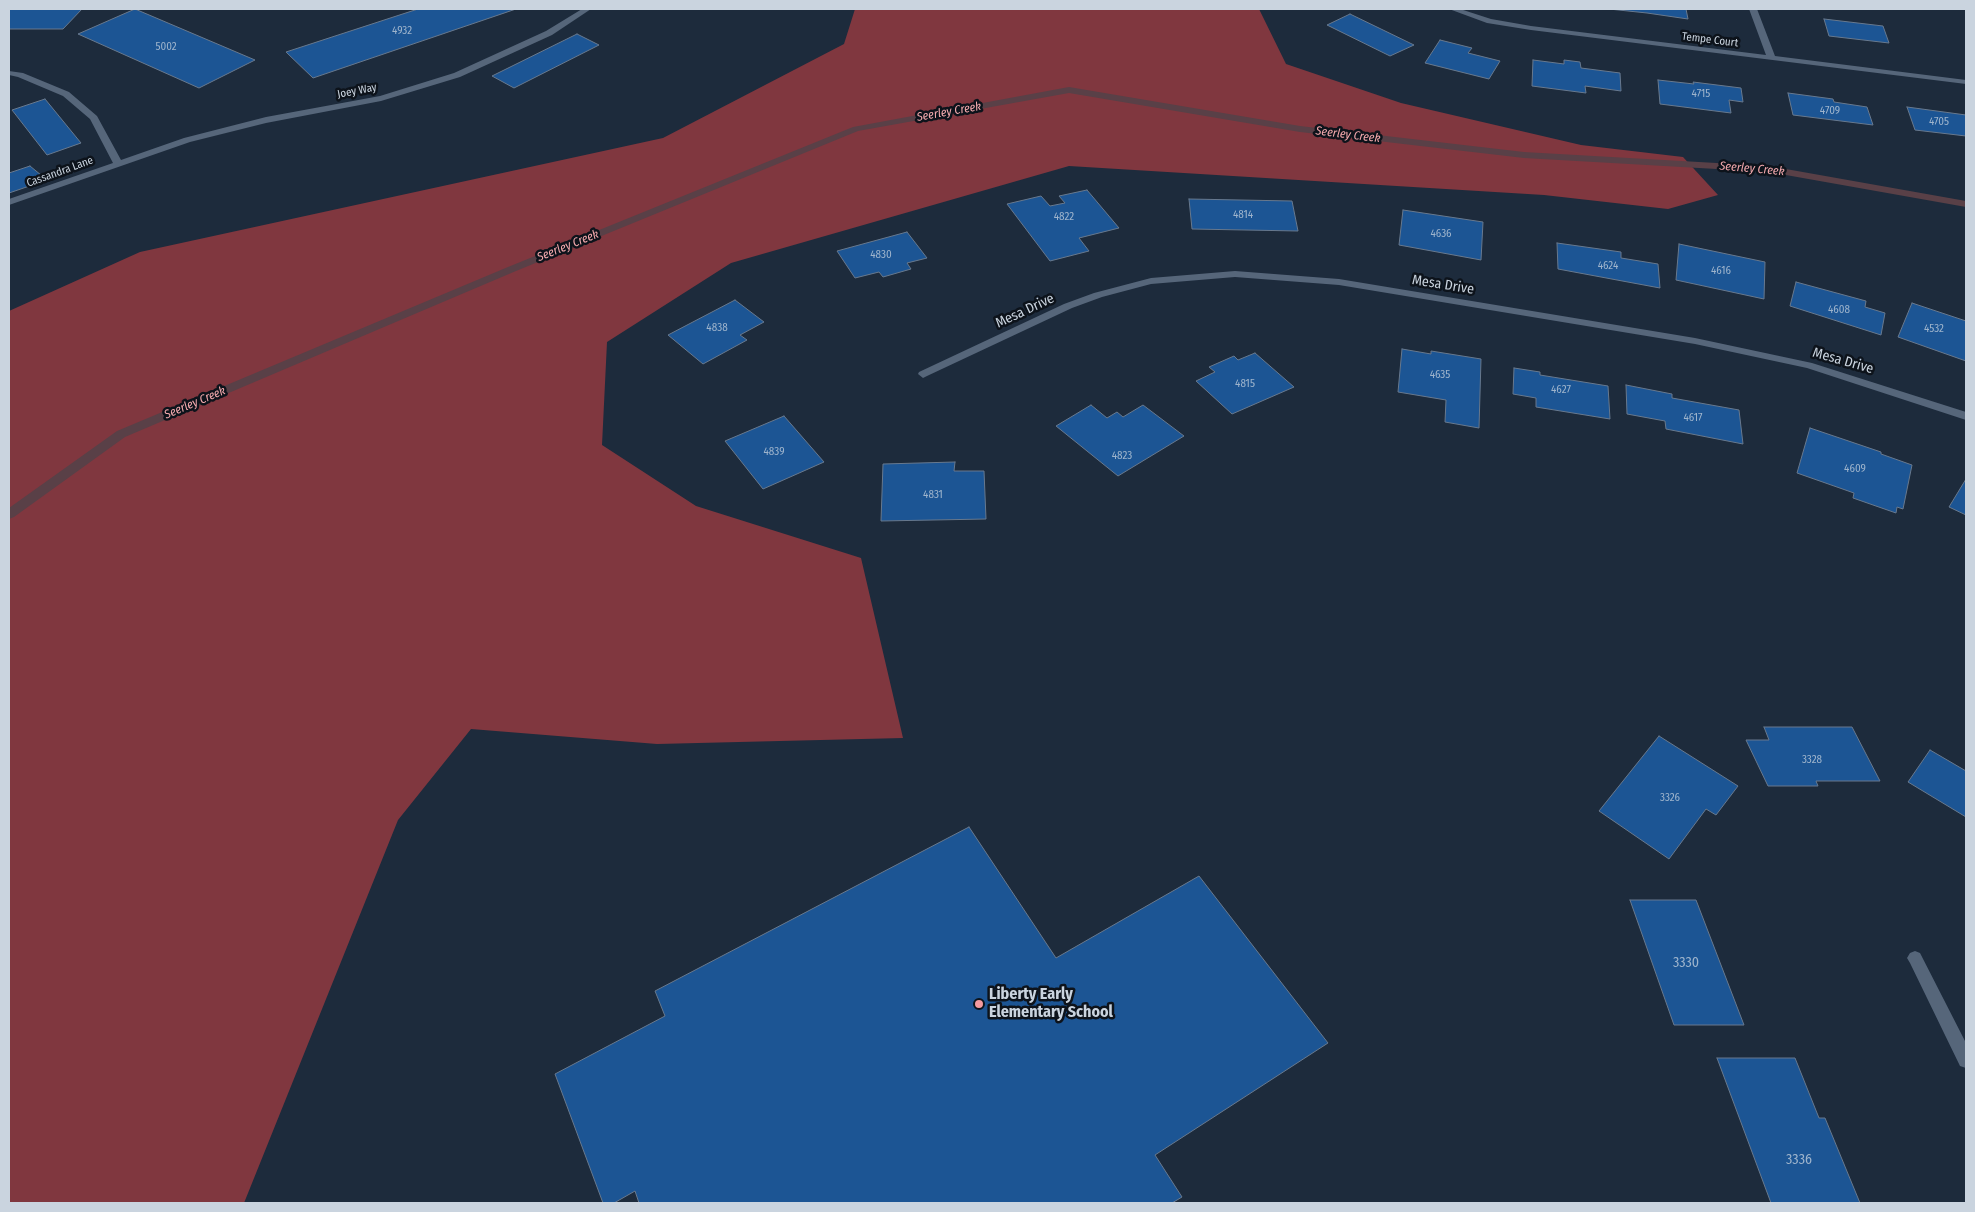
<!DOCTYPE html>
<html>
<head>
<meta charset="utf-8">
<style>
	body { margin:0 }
	#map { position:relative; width:1975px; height:1212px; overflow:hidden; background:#1d2b3c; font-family:"Fira Sans Condensed",sans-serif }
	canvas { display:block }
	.frame { position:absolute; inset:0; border:10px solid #cad4df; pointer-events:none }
</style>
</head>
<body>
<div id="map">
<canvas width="1975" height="1212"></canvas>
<div class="frame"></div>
</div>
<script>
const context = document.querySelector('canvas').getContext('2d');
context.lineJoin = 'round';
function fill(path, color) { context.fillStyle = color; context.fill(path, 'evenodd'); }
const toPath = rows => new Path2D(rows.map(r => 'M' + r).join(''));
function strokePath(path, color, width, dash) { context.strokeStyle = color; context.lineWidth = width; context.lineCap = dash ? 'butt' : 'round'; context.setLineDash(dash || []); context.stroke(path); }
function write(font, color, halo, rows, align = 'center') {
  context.font = font + ' "Fira Sans Condensed",sans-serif'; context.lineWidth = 5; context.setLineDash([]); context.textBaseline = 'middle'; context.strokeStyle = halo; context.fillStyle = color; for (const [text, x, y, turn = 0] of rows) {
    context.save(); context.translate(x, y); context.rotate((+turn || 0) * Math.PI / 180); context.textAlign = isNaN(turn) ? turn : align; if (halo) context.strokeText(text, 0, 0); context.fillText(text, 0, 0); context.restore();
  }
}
fill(toPath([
	[855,9,1259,9,1286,64,1401,103,1581,145,1683,157,1718,195,1668,209,1544,195,1069,166,731,263,607,342,602,445,696,506,861,558,903,738,657,744,471,729,398,820,244,1203,9,1203,9,311,140,252,663,138,844,44]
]), '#80373f');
fill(toPath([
	[1069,87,1300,126,1524,152,1769,166,1966,201,1966,207,1769,172,1524,158,1300,132,1069,93,858,131,516,271,125,437,14,517,9,519,9,508,117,431,508,267,853,127,1069,87]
]), '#594047');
const building = toPath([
	[9,9,82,9,63,29,9,29,9,9],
	[135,9,255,60,199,88,78,34,135,9],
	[418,9,516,9,313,78,286,52,418,9],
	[1609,9,1686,9,1688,19,1647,13,1609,9],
	[1350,14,1414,45,1390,56,1327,25,1350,14],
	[1824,19,1883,26,1889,43,1829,36,1824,19],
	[577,34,599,45,514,88,492,76,577,34],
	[1440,40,1472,48,1468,53,1500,61,1489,79,1425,63,1440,40],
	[1533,60,1564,64,1564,60,1580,62,1581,68,1620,73,1621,91,1585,86,1586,93,1532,86,1533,60],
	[1658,80,1694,84,1693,82,1741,88,1743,102,1729,100,1731,113,1660,104,1658,80],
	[1788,93,1833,99,1834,102,1867,107,1873,125,1793,115,1788,93],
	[45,99,81,143,47,155,12,110,45,99],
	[1907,107,1966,115,1966,136,1915,130,1907,107],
	[30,166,47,180,9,193,9,173,30,166],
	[1087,190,1119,228,1079,238,1089,251,1050,261,1007,204,1041,196,1050,206,1065,203,1059,196,1087,190],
	[1189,199,1292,201,1298,231,1192,229,1189,199],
	[1403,210,1483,222,1481,260,1399,245,1403,210],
	[907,232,927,258,907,263,911,269,883,277,879,272,855,278,837,251,907,232],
	[1557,243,1621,252,1621,258,1658,264,1660,288,1558,269,1557,243],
	[1679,244,1765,262,1764,299,1676,280,1679,244],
	[1796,282,1866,301,1865,307,1885,313,1881,335,1790,306,1796,282],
	[735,300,764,322,740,335,747,340,703,364,668,335,735,300],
	[1912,303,1966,321,1966,361,1898,337,1912,303],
	[1402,349,1431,354,1431,351,1481,359,1479,428,1445,422,1446,400,1398,392,1402,349],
	[1255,353,1294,387,1232,414,1196,381,1215,372,1209,367,1234,356,1238,360,1255,353],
	[1514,368,1540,372,1540,375,1608,386,1610,419,1536,407,1536,398,1513,394,1514,368],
	[1626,385,1672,394,1672,398,1739,410,1743,444,1666,429,1665,421,1627,414,1626,385],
	[1091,405,1107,418,1117,412,1123,417,1143,405,1184,436,1118,476,1056,426,1091,405],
	[784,416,824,462,763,489,725,441,784,416],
	[1810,428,1881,452,1881,454,1912,465,1903,509,1897,507,1896,513,1853,498,1854,493,1797,473,1810,428],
	[955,462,954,471,984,471,986,519,881,521,883,464,955,462],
	[1966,479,1966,515,1949,507,1966,479],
	[1764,727,1852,727,1880,781,1816,781,1818,786,1768,786,1746,740,1769,740,1764,727],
	[1659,736,1738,786,1716,815,1706,809,1669,859,1599,811,1659,736],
	[1930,750,1966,771,1966,817,1908,782,1930,750],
	[969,827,1056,958,1199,876,1328,1043,1155,1155,1182,1197,1172,1203,639,1203,635,1191,614,1203,603,1203,555,1074,665,1016,655,991,969,827],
	[1630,900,1696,900,1744,1025,1674,1025,1630,900],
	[1717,1058,1795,1058,1819,1118,1825,1118,1860,1203,1771,1203,1717,1058]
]);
fill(building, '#1c5594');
strokePath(building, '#68798e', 1);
fill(toPath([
	[582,9,591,9,552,35,460,77,381,101,266,123,190,142,9,205,9,199,113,163,90,119,63,96,18,77,9,75,9,71,23,73,69,92,97,116,121,160,184,138,266,117,380,96,454,73,546,31,582,9],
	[1449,9,1460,9,1491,19,1531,26,1766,55,1749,9,1757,9,1775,56,1966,80,1966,84,1531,30,1487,23,1449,9],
	[1235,271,1339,279,1695,338,1812,363,1966,412,1966,420,1807,368,1695,344,1339,285,1235,277,1151,284,1102,297,1072,308,927,376,923,378,918,374,919,372,1064,304,1094,293,1151,278,1235,271],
	[1915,951,1920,953,1966,1043,1966,1068,1960,1066,1910,963,1907,958,1910,953,1915,951]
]), '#56667a');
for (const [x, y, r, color] of [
	[979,1004,5,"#f49aa0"]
]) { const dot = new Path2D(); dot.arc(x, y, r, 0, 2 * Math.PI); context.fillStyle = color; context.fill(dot); strokePath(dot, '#0d131b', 2); }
write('11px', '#9eb4cc', null, [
	["4932",402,31],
	["5002",166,47],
	["4715",1701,94],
	["4709",1830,111],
	["4705",1939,122],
	["4814",1243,215],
	["4822",1064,217],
	["4636",1441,234],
	["4830",881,255],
	["4624",1608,266],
	["4616",1721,271],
	["4608",1839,310],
	["4838",717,328],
	["4532",1934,329],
	["4635",1440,375],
	["4815",1245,384],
	["4627",1561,390],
	["4617",1693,418],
	["4839",774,452],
	["4823",1122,456],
	["4609",1855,469],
	["4831",933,495],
	["3328",1812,760],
	["3326",1670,798]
]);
write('11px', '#cad4df', '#0d131b', [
	["Tempe Court",1710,40,7],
	["Joey Way",357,91,-11],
	["Cassandra Lane",60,172,-20]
]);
write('italic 12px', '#f5aaae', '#0d131b', [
	["Seerley Creek",949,112,-10],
	["Seerley Creek",1348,135,7],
	["Seerley Creek",1752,169,5],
	["Seerley Creek",568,246,-22],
	["Seerley Creek",195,403,-23]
]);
write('14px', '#cad4df', '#0d131b', [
	["Mesa Drive",1443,285,9],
	["Mesa Drive",1025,311,-25],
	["Mesa Drive",1843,361,16]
]);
write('14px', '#9eb4cc', null, [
	["3330",1686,963],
	["3336",1799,1160]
]);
write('bold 16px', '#cad4df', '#0d131b', [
	["Liberty Early",989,995],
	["Elementary School",989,1013]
], 'left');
</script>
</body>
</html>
